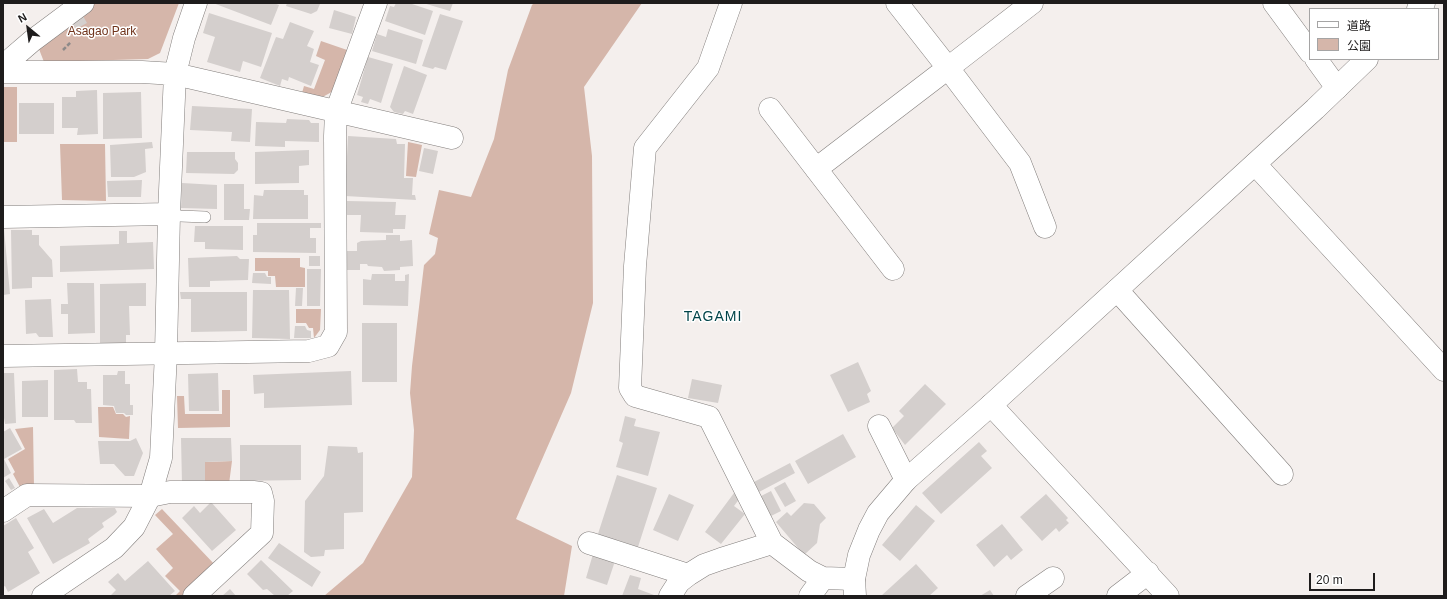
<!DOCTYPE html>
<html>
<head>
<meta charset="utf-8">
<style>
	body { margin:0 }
	#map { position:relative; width:1447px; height:599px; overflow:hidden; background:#f4efed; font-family:Arial,"Noto Sans JP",sans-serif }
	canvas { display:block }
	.frame { position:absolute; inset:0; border:4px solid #1e1c1c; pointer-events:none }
	.legend { position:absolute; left:1309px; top:8px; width:130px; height:52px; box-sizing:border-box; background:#fff; border:1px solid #a5a4a4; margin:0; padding:5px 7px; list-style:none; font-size:12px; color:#1e1c1c }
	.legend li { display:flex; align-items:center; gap:8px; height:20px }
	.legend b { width:20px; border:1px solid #a5a4a4 }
	.north { position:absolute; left:8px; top:8px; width:40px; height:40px; -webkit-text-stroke:3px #fff; paint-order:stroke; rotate:331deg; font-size:11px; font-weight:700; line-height:16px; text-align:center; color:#1e1c1c }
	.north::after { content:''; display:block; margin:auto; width:14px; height:18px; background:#1e1c1c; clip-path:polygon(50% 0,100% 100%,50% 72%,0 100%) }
	.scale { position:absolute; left:1309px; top:573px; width:66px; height:18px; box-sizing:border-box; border:2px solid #1e1c1c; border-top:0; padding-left:5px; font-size:12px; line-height:14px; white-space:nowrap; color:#1e1c1c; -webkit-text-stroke:3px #fff; paint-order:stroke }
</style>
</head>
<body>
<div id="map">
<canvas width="1447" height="599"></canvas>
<div class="frame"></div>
<ul class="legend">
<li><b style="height:5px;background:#fff"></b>道路</li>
<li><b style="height:11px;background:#d5b6aa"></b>公園</li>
</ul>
<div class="north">N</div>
<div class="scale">20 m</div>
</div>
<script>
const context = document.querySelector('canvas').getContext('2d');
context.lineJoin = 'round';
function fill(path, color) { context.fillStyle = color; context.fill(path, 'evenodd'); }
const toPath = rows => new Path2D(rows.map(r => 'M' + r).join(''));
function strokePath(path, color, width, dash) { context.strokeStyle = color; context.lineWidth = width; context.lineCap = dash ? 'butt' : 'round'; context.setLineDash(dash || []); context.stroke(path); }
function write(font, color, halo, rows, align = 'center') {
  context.font = font + ' Arial,sans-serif'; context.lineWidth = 3; context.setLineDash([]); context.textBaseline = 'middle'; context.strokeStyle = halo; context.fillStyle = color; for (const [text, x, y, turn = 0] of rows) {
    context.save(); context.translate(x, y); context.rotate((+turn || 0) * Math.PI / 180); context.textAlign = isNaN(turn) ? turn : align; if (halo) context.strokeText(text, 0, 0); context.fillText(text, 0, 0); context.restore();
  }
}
fill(toPath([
	[91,3,179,3,160,53,148,59,44,62,37,44],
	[534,3,642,3,584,87,592,156,593,303,571,393,516,519,572,546,564,596,324,596,363,563,412,477,414,430,410,393,412,366,424,265,435,254,438,238,429,234,439,190,471,197,494,139,508,70,532,5],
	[321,41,350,51,337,89,319,99,302,93,304,86,314,89,325,60,316,56],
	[3,87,17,87,17,142,3,142],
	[408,142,422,145,416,177,406,176],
	[60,144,105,144,106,201,62,200],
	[255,258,300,258,300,267,305,268,305,287,276,287,275,276,268,276,268,271,255,271],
	[296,309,321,309,320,330,314,338,313,328,309,328,306,323,296,323],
	[222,390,230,390,230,427,178,428,177,396,184,396,185,414,222,414],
	[98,407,113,407,116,414,123,414,126,417,130,416,129,439,99,437],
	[33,427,34,487,21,489,13,474,15,472,8,459,25,449,15,429],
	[232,461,229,484,205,483,205,462],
	[162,509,216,566,184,596,175,596,180,591,165,576,173,568,156,549,173,534,155,515]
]), '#d5b6aa');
fill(toPath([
	[213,3,274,3,279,5,271,25],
	[287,3,319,3,320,4,317,11,311,14,286,6],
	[396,3,409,3,433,11,425,35,385,21,390,6,394,7],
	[423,3,453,3,450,11],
	[334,10,356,17,352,34,329,28],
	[209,13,272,33,261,67,243,61,240,72,207,62,215,37,203,33],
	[440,14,463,21,446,70,435,67,433,69,422,66],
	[83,16,87,23,76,29,72,22],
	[290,22,314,31,307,46,314,49,310,62,319,65,311,86,289,77,288,81,282,79,280,86,260,78,276,37,283,39],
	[388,29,423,40,416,64,372,51,377,34,386,37],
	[368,57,393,64,381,103,370,99,368,104,361,102,363,97,357,95],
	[404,66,427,75,413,114,405,111,403,114,394,112,390,107],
	[97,90,98,134,77,135,78,128,62,128,62,97,76,97,76,91],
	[141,92,142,138,103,139,103,93],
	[19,103,54,103,54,134,19,134],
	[192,106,252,109,250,142,231,141,232,132,190,130],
	[287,119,309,120,311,123,319,123,319,142,285,141,285,147,255,146,256,122,286,123],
	[348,136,396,139,397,144,405,144,404,178,413,178,412,195,415,195,416,200,345,196],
	[152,142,153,148,145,149,146,172,134,177,111,177,110,145],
	[424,148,438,151,433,174,419,171],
	[309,150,309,165,299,166,299,183,255,184,255,152],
	[187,152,235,152,235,159,238,163,238,170,234,174,186,173],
	[142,180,141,197,108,197,107,181],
	[182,183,217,185,217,209,181,208],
	[224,184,244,184,244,209,250,209,249,220,224,220],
	[264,190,304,190,304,195,308,195,308,219,253,219,254,195,263,196],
	[347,201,396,202,395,215,406,215,405,229,393,229,393,233,360,232,361,215,347,215],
	[257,223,321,223,321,228,310,228,310,238,316,238,316,253,253,252,253,235,257,235],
	[195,226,243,226,243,250,205,249,205,242,194,242],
	[3,229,4,229,10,294,3,295],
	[11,230,32,230,32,235,39,235,39,245,52,260,53,277,32,277,32,288,12,289],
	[119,231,127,231,127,243,153,242,154,269,60,272,60,246,119,244],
	[386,235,400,235,400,241,412,240,413,266,400,267,400,270,384,271,382,267,368,266,367,264,360,264,360,270,345,270,345,251,357,251,357,243,361,241,386,240],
	[237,256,240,259,249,259,248,280,210,281,210,287,189,287,188,258],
	[309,256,320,256,320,266,309,266],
	[307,269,321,269,320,306,307,306],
	[253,273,265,273,267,277,271,277,271,284,252,283],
	[372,274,395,274,395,281,405,281,405,275,409,274,408,306,363,305,363,279,371,280],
	[67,283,94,283,95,333,68,334,68,314,61,314,61,304,68,304],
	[146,283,146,306,129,306,130,335,126,335,126,343,100,343,100,284],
	[296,288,303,288,302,306,295,306],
	[253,290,289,290,290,339,252,338],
	[180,292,247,292,247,331,191,332,191,299,181,299],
	[51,299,53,337,39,337,36,333,26,334,25,300],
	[362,323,397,323,397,382,362,382],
	[295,326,305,326,307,330,311,331,311,338,294,338],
	[858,362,871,391,867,394,870,402,848,412,830,375],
	[77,369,78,382,87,382,87,389,91,389,92,423,76,423,74,420,54,420,54,370],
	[118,371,125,371,125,384,130,384,130,405,133,405,133,415,126,415,124,413,116,413,114,406,103,405,103,375,117,375],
	[351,371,352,405,264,408,264,393,254,394,253,375],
	[3,373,14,373,16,423,5,424,4,418,3,418],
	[218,373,219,411,189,411,188,374],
	[692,379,722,385,718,403,688,398],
	[48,380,48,417,22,417,22,381],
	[925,384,946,404,905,445,892,428,904,416,899,411],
	[625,416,636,419,634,426,660,432,648,476,616,467,623,443,619,441],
	[10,428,22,449,4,459,11,473,3,478,3,432],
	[843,434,856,457,808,484,795,461],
	[136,438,143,453,134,476,125,476,114,464,100,464,98,441,130,441],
	[181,438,231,438,232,461,205,462,205,483,182,484],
	[979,442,987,451,981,456,992,468,941,514,922,493],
	[240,445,301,445,301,480,240,481],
	[328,446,357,447,358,453,363,452,363,512,344,513,344,549,325,550,324,556,311,557,304,552,305,501,324,476],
	[790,463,795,473,759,492,754,482],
	[617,475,657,488,638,547,617,540,615,543,597,537],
	[9,478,15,488,11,490,5,481],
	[785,482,796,501,785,507,774,488],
	[771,491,781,511,771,516,761,496],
	[734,493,740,498,734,506,745,514,721,544,705,532],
	[669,494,694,505,678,541,653,530],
	[1046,494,1068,518,1066,520,1069,523,1059,532,1056,528,1042,541,1020,517],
	[211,502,236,530,212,551,182,518,194,506,200,513],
	[804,503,814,504,826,518,820,524,817,543,804,555,776,522,787,512,791,516],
	[916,505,935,521,900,561,882,545],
	[77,508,115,508,117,512,114,515,102,523,104,527,88,539,90,543,53,564,27,518,44,509,53,523],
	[16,518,34,548,28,552,40,573,8,592,5,586,3,587,3,526],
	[1002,524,1023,550,1011,560,1007,555,994,567,976,545],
	[279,543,321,572,312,587,268,558],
	[593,554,615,561,607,585,586,578],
	[261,560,293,591,287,596,275,596,267,589,263,590,247,574],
	[148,561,175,591,169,596,110,596,116,590,108,582,118,573,125,581],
	[916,564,938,588,929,596,881,596],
	[630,575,641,578,638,589,654,595,653,596,622,596],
	[230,589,236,596,222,596],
	[990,590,994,596,980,596]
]), '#d4cfcd');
const lane = toPath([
	[169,214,180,216,205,217]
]);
const street = toPath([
	[731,3,708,68,645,148,635,266,630,388,635,396,709,417,772,543,809,571,823,578,854,579],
	[897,3,948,68,1032,3],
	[1274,3,1310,52],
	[1316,59,1337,88],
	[3,66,32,41,83,3],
	[3,72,142,72,175,74,452,138],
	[770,109,893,269],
	[1255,164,1444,370],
	[816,169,948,68,1020,163,1045,227],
	[3,217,169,214],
	[1117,290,1282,474],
	[166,353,169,214,175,74,184,38,196,3],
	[3,356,309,351,328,346,336,332,335,136,336,112,376,3],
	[991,405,1168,596],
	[879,426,906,480],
	[3,511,27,495,150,496,170,492,253,492,261,493,263,501,262,533,194,596],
	[589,543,688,575],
	[670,596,679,582,688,575,704,565,721,559,772,543],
	[810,596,823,578],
	[1027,596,1053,578],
	[1118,596,1148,573]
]);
const secondary = toPath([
	[1418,9,1424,3],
	[43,596,114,548,134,527,150,496,161,458,166,353],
	[855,596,854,579,859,555,869,530,878,513,906,480,991,405,1315,109,1367,59]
]);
strokePath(lane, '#827e7c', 12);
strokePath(street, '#827e7c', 23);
strokePath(secondary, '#827e7c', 23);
strokePath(toPath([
	[63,50,71,42]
]), '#8d8a89', 2.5, [4, 2]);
strokePath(lane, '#fff', 11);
strokePath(street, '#fff', 22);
strokePath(secondary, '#fff', 22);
write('12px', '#6f321a', '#fff', [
	["Asagao Park",102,32]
]);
context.letterSpacing = '1px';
write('14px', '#004449', '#fff', [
	["TAGAMI",713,317]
]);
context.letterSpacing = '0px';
</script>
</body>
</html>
